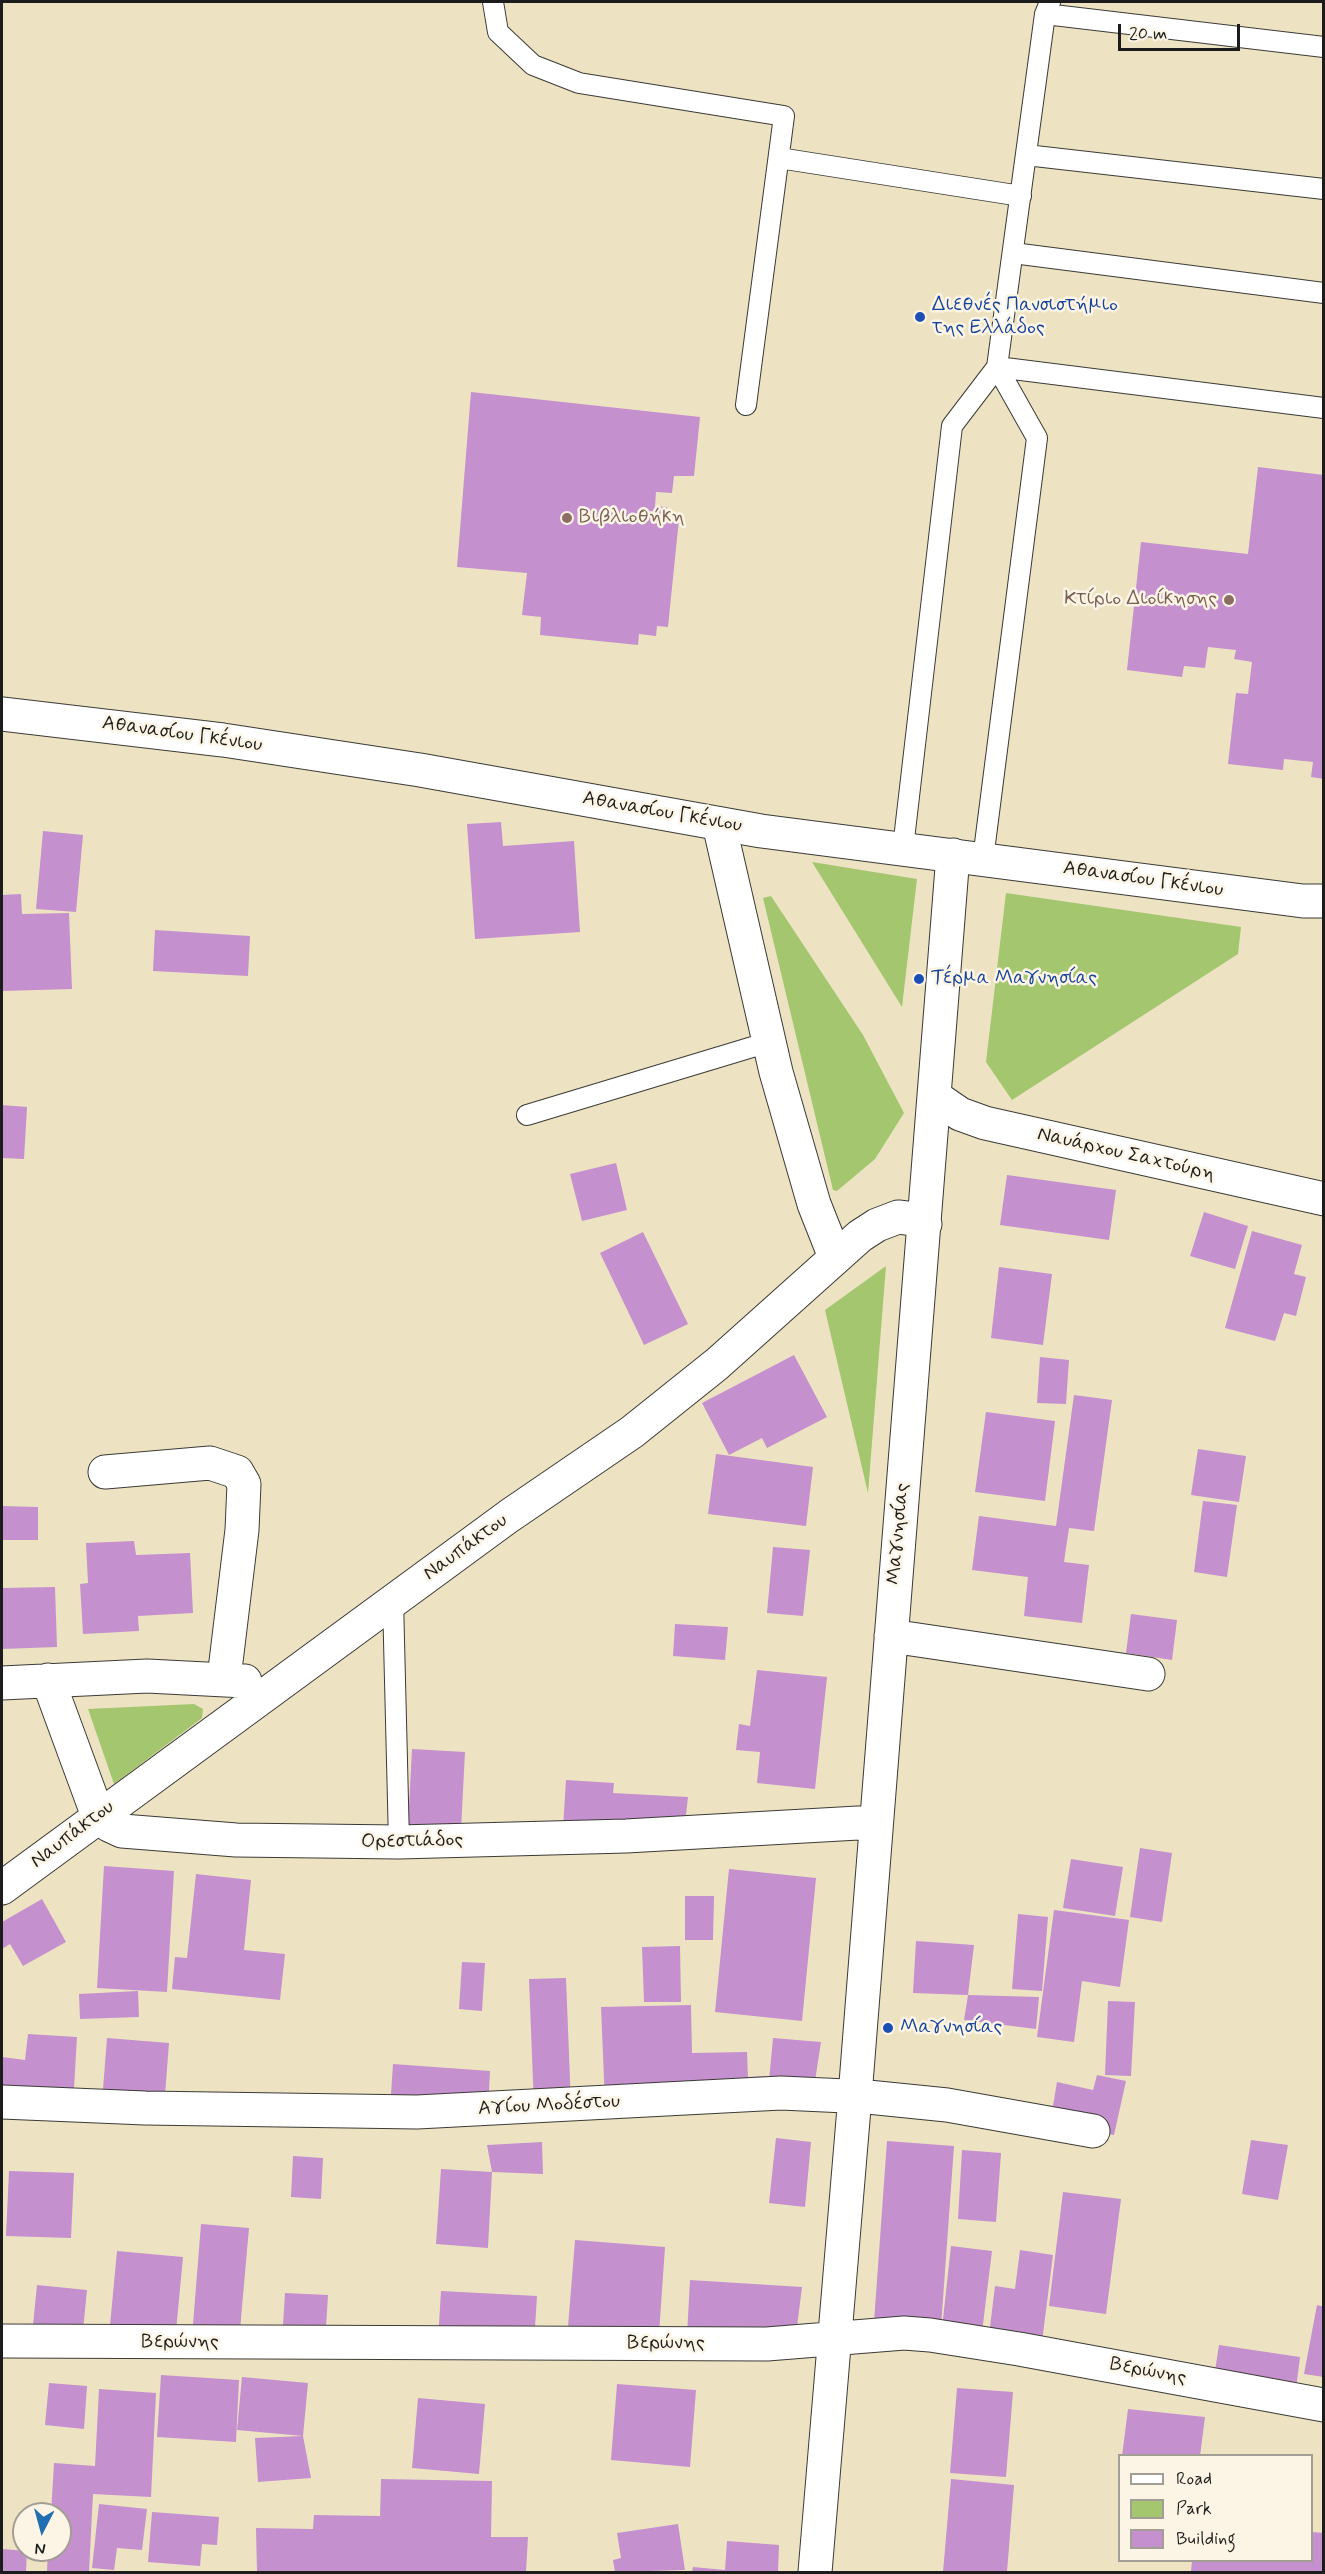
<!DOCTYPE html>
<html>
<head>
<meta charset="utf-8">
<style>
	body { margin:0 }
	#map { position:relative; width:1325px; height:2574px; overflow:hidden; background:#ede3c3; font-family:Mynerve,sans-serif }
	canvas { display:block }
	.frame { position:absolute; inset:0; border:3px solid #1c1c1c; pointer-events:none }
	.legend { position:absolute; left:1118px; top:2454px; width:195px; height:108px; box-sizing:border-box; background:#fcf5e5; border:2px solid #a29e95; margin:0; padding:8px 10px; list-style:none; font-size:18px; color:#1c1c1c }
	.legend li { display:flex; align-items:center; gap:12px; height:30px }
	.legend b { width:30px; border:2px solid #a29e95 }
	.north { position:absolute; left:12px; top:2502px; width:60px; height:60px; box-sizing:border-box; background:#fcf5e5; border:2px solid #a29e95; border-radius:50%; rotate:186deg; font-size:16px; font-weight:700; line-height:24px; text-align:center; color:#1c1c1c }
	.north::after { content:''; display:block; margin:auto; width:21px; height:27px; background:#1f6fb2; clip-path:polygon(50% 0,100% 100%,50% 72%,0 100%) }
	.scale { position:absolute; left:1118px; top:24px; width:122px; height:27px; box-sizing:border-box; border:3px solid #1c1c1c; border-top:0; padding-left:8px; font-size:18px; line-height:21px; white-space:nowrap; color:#1c1c1c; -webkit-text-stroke:4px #fcf5e5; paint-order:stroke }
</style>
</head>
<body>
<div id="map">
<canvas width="1325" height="2574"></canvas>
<div class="frame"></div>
<ul class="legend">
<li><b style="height:8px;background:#fff"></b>Road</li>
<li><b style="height:16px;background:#a3c66f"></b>Park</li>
<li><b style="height:16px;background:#c590ce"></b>Building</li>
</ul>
<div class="north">N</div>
<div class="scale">20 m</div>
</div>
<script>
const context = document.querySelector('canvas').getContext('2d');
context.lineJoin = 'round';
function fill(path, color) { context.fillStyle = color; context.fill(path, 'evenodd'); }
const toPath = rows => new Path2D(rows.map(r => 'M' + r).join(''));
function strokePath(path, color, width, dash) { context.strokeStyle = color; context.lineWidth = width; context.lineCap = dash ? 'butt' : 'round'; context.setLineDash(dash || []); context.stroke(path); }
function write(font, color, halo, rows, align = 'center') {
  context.font = font + ' Mynerve,sans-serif'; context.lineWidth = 5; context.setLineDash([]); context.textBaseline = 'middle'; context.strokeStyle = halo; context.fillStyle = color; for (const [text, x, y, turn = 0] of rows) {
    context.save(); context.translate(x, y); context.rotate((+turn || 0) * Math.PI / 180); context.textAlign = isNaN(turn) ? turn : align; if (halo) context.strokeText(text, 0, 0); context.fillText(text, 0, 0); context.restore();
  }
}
fill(toPath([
	[812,862,917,879,902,1007],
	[1006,893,1241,927,1238,954,1012,1100,986,1062],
	[771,896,863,1035,904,1113,875,1159,837,1191,833,1190,763,898],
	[886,1266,868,1493,825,1310],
	[194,1704,203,1709,202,1718,114,1784,88,1709]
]), '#a3c66f');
fill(toPath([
	[471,392,700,417,694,476,674,476,672,493,656,492,655,506,667,507,666,518,679,519,668,627,657,626,656,636,639,634,638,645,540,635,541,617,522,615,527,573,457,567],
	[1258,467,1324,475,1324,779,1311,777,1313,762,1284,759,1283,770,1228,764,1236,693,1248,694,1252,662,1234,659,1236,650,1208,647,1205,668,1184,666,1182,677,1127,670,1141,542,1248,554],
	[501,822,503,846,574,841,580,932,475,939,467,824],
	[43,831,83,835,76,912,36,909],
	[21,894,22,914,69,913,72,989,2,991,2,895],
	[155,930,250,936,248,976,153,971],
	[2,1105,27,1107,24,1159,2,1158],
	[616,1163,627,1210,582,1221,570,1174],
	[1007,1175,1116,1190,1109,1240,1000,1225],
	[1204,1212,1248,1226,1235,1269,1190,1256],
	[1252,1231,1302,1245,1294,1274,1306,1277,1296,1316,1284,1313,1275,1341,1225,1328],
	[643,1232,688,1324,644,1345,600,1253],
	[999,1267,1052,1274,1043,1345,991,1338],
	[794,1355,827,1417,767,1448,762,1438,729,1455,702,1403],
	[1040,1357,1069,1360,1066,1404,1037,1403],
	[1074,1395,1112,1400,1094,1531,1069,1528,1064,1562,1089,1565,1082,1623,1024,1616,1028,1577,972,1570,979,1516,1056,1526],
	[986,1412,1055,1421,1045,1501,975,1492],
	[1198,1449,1246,1456,1239,1502,1191,1495],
	[716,1454,813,1467,806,1526,708,1514],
	[1203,1501,1237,1505,1227,1577,1194,1572],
	[2,1506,38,1507,38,1540,2,1540],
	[134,1541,136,1555,190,1553,193,1613,138,1616,139,1631,83,1634,80,1584,88,1583,86,1543],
	[773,1547,810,1550,803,1616,767,1613],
	[55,1587,57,1647,2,1649,2,1588],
	[1131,1614,1177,1620,1172,1660,1126,1653],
	[675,1624,728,1627,725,1660,673,1656],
	[757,1670,827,1677,815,1789,757,1783,760,1752,736,1750,739,1724,750,1726],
	[412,1749,465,1752,461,1830,408,1827],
	[566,1780,614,1783,613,1793,688,1797,684,1833,563,1828],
	[1140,1848,1172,1853,1162,1922,1130,1917],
	[1071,1859,1123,1867,1115,1916,1063,1908],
	[104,1866,174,1871,167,1992,97,1988],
	[729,1869,816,1878,802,2021,715,2012],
	[196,1874,251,1880,244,1950,285,1954,280,2000,172,1989,175,1957,187,1958],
	[685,1896,714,1896,713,1940,685,1940],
	[42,1899,66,1942,23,1966,10,1944,2,1949,2,1922],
	[1054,1910,1129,1920,1120,1987,1082,1981,1074,2042,1037,2037],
	[1018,1914,1048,1917,1042,1991,1012,1989],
	[916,1941,974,1945,968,1995,913,1993],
	[680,1946,681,2002,644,2002,642,1947],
	[462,1962,485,1963,482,2011,459,2009],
	[566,1978,571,2105,534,2107,529,1979],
	[138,1991,139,2017,80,2019,79,1994],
	[968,1995,1039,1997,1036,2029,964,2020],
	[1108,2001,1135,2002,1131,2076,1105,2075],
	[691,2005,692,2053,747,2052,748,2077,767,2076,765,2094,605,2103,601,2007],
	[28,2034,77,2037,73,2105,2,2102,2,2057,25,2060],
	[107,2038,169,2043,164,2108,102,2102],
	[773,2038,821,2042,813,2094,768,2091],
	[393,2064,490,2071,488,2110,390,2110],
	[1097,2075,1126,2081,1114,2135,1050,2124,1057,2082,1093,2090],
	[776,2138,811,2142,805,2207,769,2203],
	[1251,2140,1288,2145,1278,2200,1242,2194],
	[887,2141,954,2146,941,2327,874,2322],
	[542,2142,543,2174,492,2172,487,2145],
	[962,2150,1001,2153,996,2222,958,2219],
	[293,2156,323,2158,321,2199,291,2197],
	[441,2169,492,2172,488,2248,436,2244],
	[9,2171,74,2173,71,2238,6,2236],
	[1063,2192,1121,2199,1106,2314,1049,2306],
	[201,2224,249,2228,239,2341,192,2337],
	[575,2240,665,2247,659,2334,568,2327],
	[951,2246,992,2251,982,2332,942,2328],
	[1020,2250,1053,2255,1041,2350,988,2343,995,2286,1015,2289],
	[117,2251,183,2257,175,2342,109,2336],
	[690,2280,802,2287,795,2343,687,2335],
	[37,2285,87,2290,82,2340,32,2335],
	[441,2291,537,2296,534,2343,438,2340],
	[285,2293,328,2295,325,2343,282,2341],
	[1317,2305,1324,2307,1324,2377,1304,2374],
	[1219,2345,1300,2357,1295,2397,1213,2384],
	[161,2375,239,2380,236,2442,157,2437],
	[242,2377,308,2383,303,2436,237,2430],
	[49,2383,87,2386,84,2429,45,2425],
	[617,2384,696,2390,690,2467,611,2460],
	[957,2388,1013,2392,1006,2477,950,2473],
	[99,2389,156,2393,151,2497,93,2494,89,2572,47,2571,48,2550,60,2550,60,2514,51,2514,54,2463,95,2466],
	[418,2398,485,2404,479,2474,412,2468],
	[1128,2409,1205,2417,1200,2456,1122,2456],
	[303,2436,311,2478,258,2482,255,2438],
	[381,2479,492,2481,491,2537,528,2537,526,2572,257,2572,256,2528,313,2529,314,2515,380,2516],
	[951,2479,1014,2485,1007,2572,943,2572],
	[99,2504,147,2509,142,2550,117,2548,114,2570,92,2568],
	[152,2512,219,2517,217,2545,202,2544,200,2566,148,2562],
	[678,2524,685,2570,615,2572,613,2560,621,2558,617,2533],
	[1312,2532,1324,2533,1324,2572,1191,2572,1192,2560,1312,2560],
	[727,2541,779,2545,778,2572,692,2572,693,2567,725,2570],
	[2,2549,27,2551,26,2572,2,2572]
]), '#c590ce');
const service = toPath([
	[493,2,498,32,533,65,579,83,784,116,746,405],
	[1045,14,1324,47],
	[1026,155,1324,189],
	[779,158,1021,196],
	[1013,253,1324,293],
	[997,367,1324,408],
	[903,848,952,426,997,367,1045,14,1050,2],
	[983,859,1037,438,997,367],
	[527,1115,769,1042],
	[393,1600,399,1842]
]);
const minor = toPath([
	[719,824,776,1072,814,1204,835,1257],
	[934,1096,960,1114,985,1123,1324,1199],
	[105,1472,210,1463,237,1472,244,1484,242,1530,224,1678],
	[891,1636,1148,1674],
	[48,1680,98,1816,109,1825,122,1831,236,1840,399,1842,626,1836,876,1822],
	[2,1683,147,1676,245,1681],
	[2,1888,509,1516,632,1432,717,1364,860,1236,877,1225,898,1217,915,1219,925,1224],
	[2,2102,145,2108,417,2112,781,2093,868,2097,947,2105,1093,2131],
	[2,2341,767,2344,904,2333,930,2335,1019,2349,1324,2405],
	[815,2572,855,2096,953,855]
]);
const tertiary = toPath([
	[2,714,223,740,420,770,761,831,1303,901,1324,901]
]);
strokePath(service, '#3b3a35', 22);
strokePath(minor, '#3b3a35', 35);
strokePath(tertiary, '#3b3a35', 35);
strokePath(service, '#fff', 20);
strokePath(minor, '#fff', 33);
strokePath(tertiary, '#fff', 33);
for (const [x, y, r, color] of [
	[920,317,6,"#1a4fb4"],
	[567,518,6,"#8d6e63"],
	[1229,600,6,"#8d6e63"],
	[919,979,6,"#1a4fb4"],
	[888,2028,6,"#1a4fb4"]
]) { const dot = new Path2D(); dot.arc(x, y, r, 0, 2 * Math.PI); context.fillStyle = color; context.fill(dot); strokePath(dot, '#fcf5e5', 2); }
write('20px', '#164399', '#fcf5e5', [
	["Διεθνές Πανσιστήμιο",932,306],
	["της Ελλάδος",932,329],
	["Τέρμα Μαγνησίας",931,979],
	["Μαγνησίας",900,2028]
], 'left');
write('20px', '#785e54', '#fcf5e5', [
	["Βιβλιοθήκη",579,518],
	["Κτίριο Διοίκησης",1217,600,"right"]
], 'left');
write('20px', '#1c1c1c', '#fcf5e5', [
	["Αθανασίου Γκένιου",182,735,8],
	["Αθανασίου Γκένιου",662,813,10],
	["Αθανασίου Γκένιου",1143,880,8],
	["Ναυάρχου Σαχτούρη",1126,1155,13],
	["Μαγνησίας",899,1534,-85],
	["Ναυπάκτου",466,1548,-36],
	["Ναυπάκτου",73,1835,-37],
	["Ορεστιάδος",412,1842,-1],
	["Αγίου Μοδέστου",549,2106,-3],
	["Βερώνης",180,2343],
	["Βερώνης",666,2344],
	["Βερώνης",1148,2372,11]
]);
</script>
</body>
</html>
